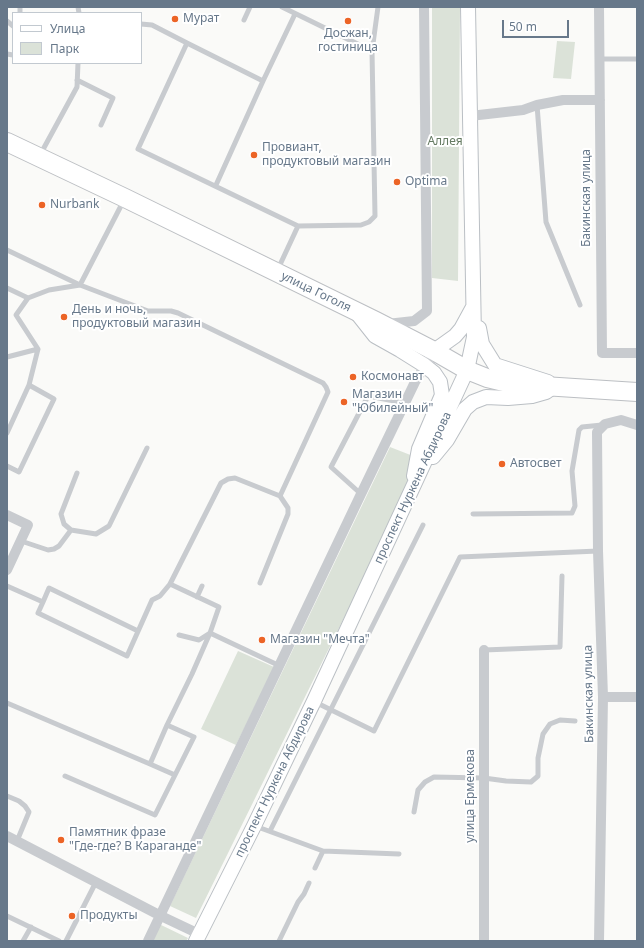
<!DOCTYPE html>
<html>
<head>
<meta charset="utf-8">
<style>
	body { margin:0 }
	#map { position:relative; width:644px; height:948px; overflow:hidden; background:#fafaf8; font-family:"Noto Sans",sans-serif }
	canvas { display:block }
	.frame { position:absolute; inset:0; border:8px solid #67788a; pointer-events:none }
	.legend { position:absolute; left:12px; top:12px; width:130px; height:52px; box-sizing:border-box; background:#fff; border:1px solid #c2c9d0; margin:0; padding:5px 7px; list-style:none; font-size:12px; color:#67788a }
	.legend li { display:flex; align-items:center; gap:8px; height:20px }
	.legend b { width:20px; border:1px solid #c2c9d0 }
	.scale { position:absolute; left:502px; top:20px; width:67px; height:18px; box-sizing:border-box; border:2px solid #67788a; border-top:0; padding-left:5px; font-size:12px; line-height:14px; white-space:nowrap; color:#67788a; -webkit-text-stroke:3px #fff; paint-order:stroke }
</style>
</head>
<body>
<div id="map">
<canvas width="644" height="948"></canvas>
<div class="frame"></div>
<ul class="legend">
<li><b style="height:5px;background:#fff"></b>Улица</li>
<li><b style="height:11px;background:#dbe2d8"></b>Парк</li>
</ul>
<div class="scale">50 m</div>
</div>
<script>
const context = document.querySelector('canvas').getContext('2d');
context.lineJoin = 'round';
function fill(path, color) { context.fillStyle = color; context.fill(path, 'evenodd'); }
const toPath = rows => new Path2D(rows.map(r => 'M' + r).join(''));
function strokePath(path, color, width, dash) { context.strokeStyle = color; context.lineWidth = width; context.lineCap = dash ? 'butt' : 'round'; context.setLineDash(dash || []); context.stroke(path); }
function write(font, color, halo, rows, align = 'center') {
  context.font = font + ' "Noto Sans",sans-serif'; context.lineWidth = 4; context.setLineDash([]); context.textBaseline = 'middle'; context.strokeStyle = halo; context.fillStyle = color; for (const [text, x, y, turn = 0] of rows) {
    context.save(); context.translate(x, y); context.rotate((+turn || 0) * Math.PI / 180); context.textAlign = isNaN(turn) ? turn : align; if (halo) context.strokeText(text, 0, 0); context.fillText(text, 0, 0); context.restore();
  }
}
fill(toPath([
	[432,7,460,7,458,281,432,278],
	[557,41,575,42,571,79,553,78],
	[390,447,413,456,407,490,196,918,170,906],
	[238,651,274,667,236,745,201,729],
	[157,923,188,938,186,941,149,941]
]), '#dbe2d8');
const secondary = toPath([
	[356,312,375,336,400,350,424,365,434,373,440,382,442,395,419,449,414,476],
	[479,328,482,344,495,365,548,382],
	[434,351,455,336,461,329,473,307],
	[433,457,447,440,465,409,473,402,486,397,508,398,532,396,546,392,553,387],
	[196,941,254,826,314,701,467,370,474,337,468,7]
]);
const highway = toPath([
	[7,142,125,198,376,321,434,351,467,370,487,378,512,384,637,392]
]);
strokePath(secondary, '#babfc4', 16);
strokePath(highway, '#bcbfc3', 20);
strokePath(toPath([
	[78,7,79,13],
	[282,7,372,51],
	[20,13,20,7],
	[244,20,250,7],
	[7,21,13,26],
	[141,24,152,25,187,43],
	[7,54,13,55],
	[599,59,637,59],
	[77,80,113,98,101,125],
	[263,81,295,14],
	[537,105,546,222,580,305],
	[40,155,77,87,78,63],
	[216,185,263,81,187,43,138,149,298,226],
	[7,250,80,285,148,311,171,311,178,313,323,383,326,387,328,392,280,496],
	[278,269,298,226,361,225,369,222,375,216,372,51,378,7],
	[7,288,28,298],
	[7,357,38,349],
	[7,433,29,385,38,349,16,315,28,298,49,290,80,285,124,200],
	[7,466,19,472,54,399,29,385],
	[361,494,331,467,368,396,405,403],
	[473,514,572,513,575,506,572,471,579,430,582,427,602,425],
	[71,530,96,534,109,526,147,448],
	[21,541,48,550,54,549,59,546,71,530,64,524,61,514,77,473],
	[170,584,221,483,228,479,235,478,280,496,288,508,288,514,260,583],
	[7,586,43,602,38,613,127,656,152,600,160,596,170,584,219,607,210,633,280,666],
	[197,597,202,586],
	[43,602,49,588,138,631],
	[484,650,560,647,562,576],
	[315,702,374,731,460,557,598,551],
	[7,703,150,764],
	[167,725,194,737,175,775,150,764,167,725,192,674,210,633,199,640,179,635],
	[65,776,155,815,175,775],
	[7,796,19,801,25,806,29,812,17,841],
	[414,812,418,790,425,782,434,777,484,778,506,781,531,782,538,776,538,758,543,734,550,724,560,720,575,721],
	[255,826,323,851,315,868],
	[270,831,423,525],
	[323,851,399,854],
	[7,916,59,941],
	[23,941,31,927],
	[66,941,96,882],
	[279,941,298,902,304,894,309,883]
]), '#c8cbcf', 5);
strokePath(toPath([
	[599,7,602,353,637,353],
	[470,116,523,110,537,105,563,100,600,100],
	[387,324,414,321,427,311,424,7],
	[7,515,28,525,7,570],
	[484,650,484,941],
	[603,697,637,697],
	[7,836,161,916,199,934],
	[148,941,361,494,415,382,434,351],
	[599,941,603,697,598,551,597,432,605,424,621,420,637,425]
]), '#c8cbcf', 10);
strokePath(secondary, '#fff', 14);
strokePath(highway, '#fff', 18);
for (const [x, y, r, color] of [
	[175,19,4,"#ec6426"],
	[348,21,4,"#ec6426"],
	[254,155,4,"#ec6426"],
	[397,182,4,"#ec6426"],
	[42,205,4,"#ec6426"],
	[64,317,4,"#ec6426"],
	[353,377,4,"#ec6426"],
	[344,402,4,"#ec6426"],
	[502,464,4,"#ec6426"],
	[262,640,4,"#ec6426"],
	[61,840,4,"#ec6426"],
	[72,916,4,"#ec6426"]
]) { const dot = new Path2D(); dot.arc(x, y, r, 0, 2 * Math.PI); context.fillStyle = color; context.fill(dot); strokePath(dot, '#fff', 1.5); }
write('12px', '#67788a', '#fff', [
	["Мурат",183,19],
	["Досжан,",348,34,"center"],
	["гостиница",348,48,"center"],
	["Провиант,",262,148],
	["продуктовый магазин",262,162],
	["Optima",405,182],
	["Nurbank",50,205],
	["День и ночь,",72,310],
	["продуктовый магазин",72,324],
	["Космонавт",361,377],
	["Магазин",352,395],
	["\"Юбилейный\"",352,409],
	["Автосвет",510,464],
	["Магазин \"Мечта\"",270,640],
	["Памятник фразе",69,833],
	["\"Где-где? В Караганде\"",69,847],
	["Продукты",80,916]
], 'left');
write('12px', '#667b63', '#fff', [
	["Аллея",445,142]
]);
write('12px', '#67788a', '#fff', [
	["Бакинская улица",587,198,-90],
	["улица Гоголя",316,292,26],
	["проспект Нуркена Абдирова",413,488,-65],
	["Бакинская улица",589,694,-91],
	["проспект Нуркена Абдирова",275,782,-64],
	["улица Ермекова",471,796,-90]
]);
</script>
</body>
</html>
